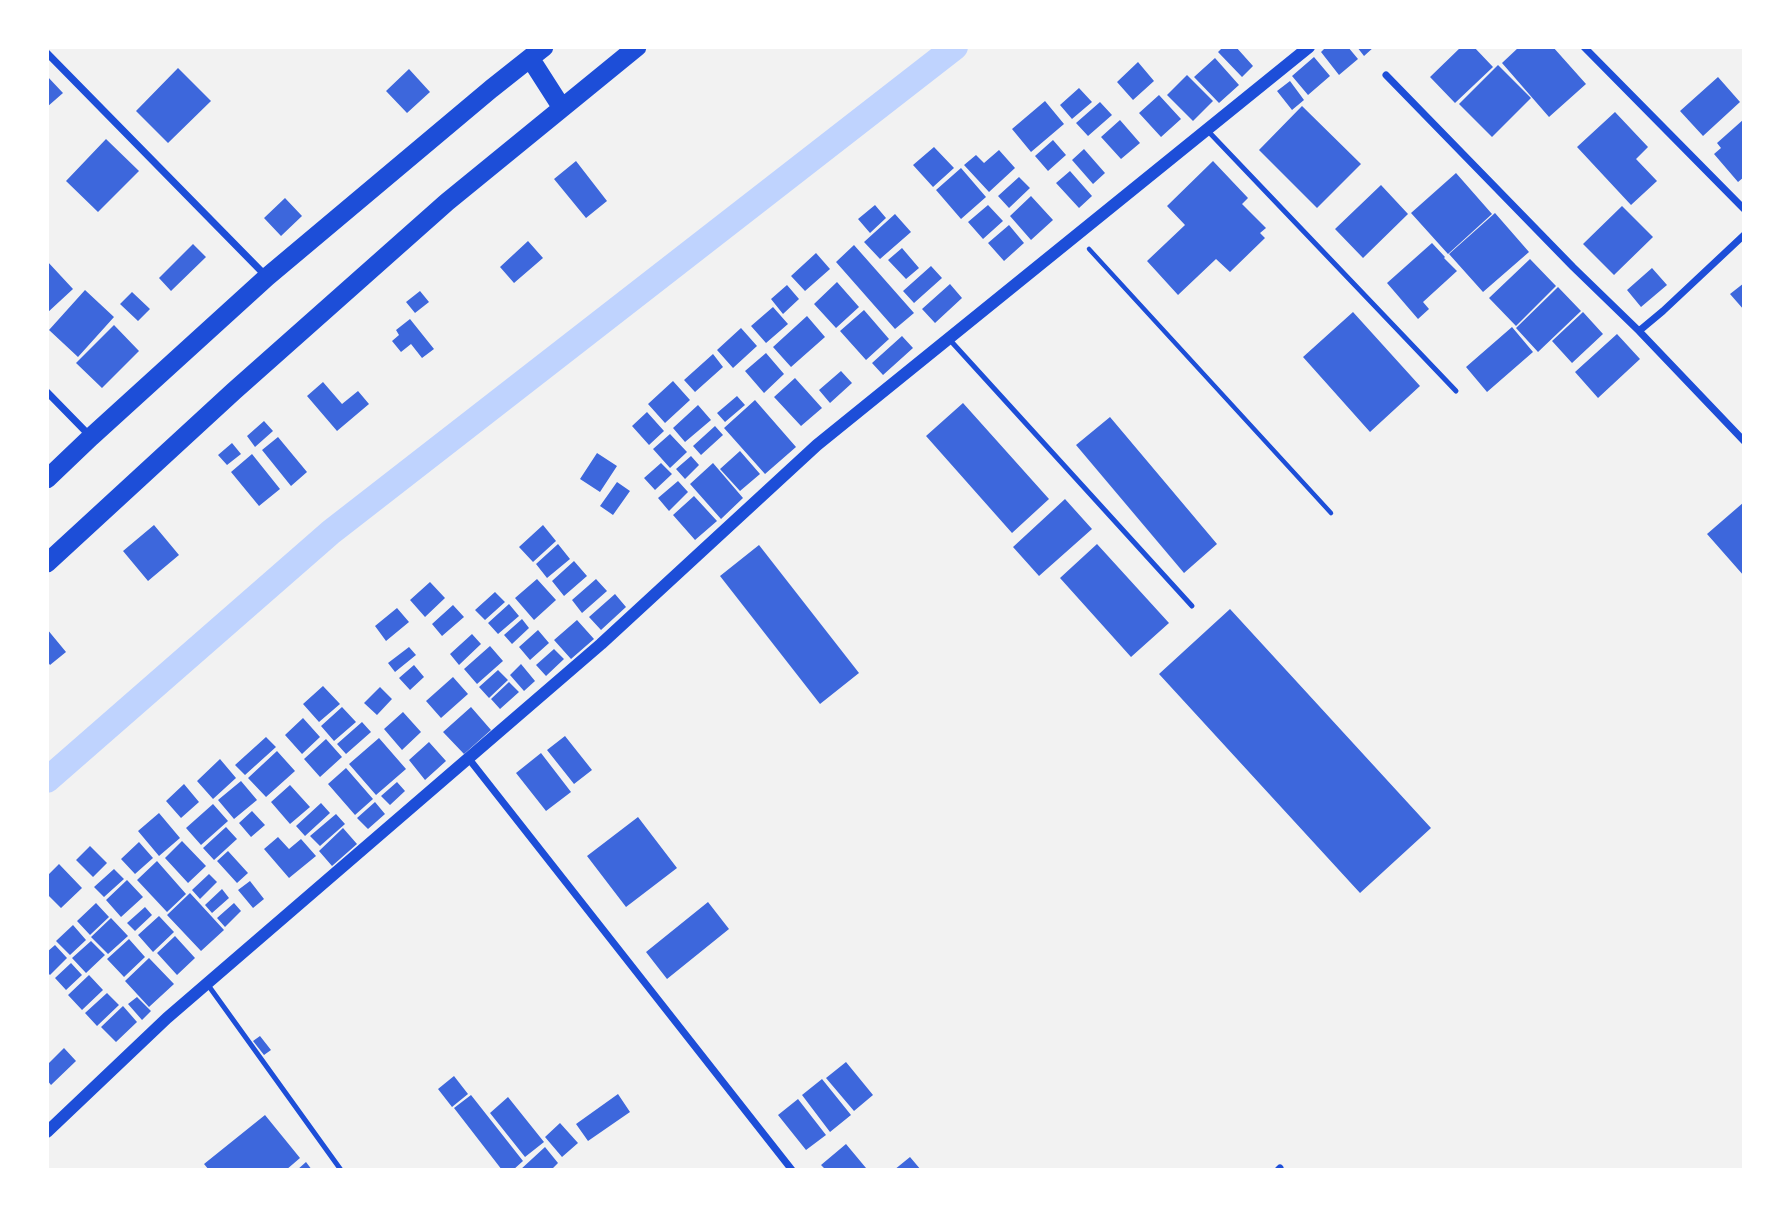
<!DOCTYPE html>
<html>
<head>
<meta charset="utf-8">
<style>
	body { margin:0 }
	#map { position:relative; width:1791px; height:1217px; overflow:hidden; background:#f2f2f2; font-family:Inter,sans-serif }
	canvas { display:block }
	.frame { position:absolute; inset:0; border:49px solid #fff; pointer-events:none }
</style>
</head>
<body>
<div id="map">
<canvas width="1791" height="1217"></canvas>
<div class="frame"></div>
</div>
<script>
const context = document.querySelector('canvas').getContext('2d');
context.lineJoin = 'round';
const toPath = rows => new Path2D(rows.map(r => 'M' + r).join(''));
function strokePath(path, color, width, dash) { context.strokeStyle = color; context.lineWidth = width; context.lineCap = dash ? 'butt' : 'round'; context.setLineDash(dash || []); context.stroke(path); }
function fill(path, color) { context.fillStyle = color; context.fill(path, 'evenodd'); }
strokePath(toPath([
	[47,780,331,532,955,47]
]), '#bfd3fe', 26);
fill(toPath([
	[1223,47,1236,47,1253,66,1242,77,1218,52],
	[1326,47,1348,47,1358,59,1339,75,1321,52],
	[1357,47,1374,47,1364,56],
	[1461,47,1474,47,1493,67,1455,103,1430,77],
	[1519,47,1553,47,1586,84,1549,117,1502,63],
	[1314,57,1330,76,1308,95,1292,76],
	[1215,58,1239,85,1219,103,1194,77],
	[1138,62,1154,81,1133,100,1117,82],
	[1498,65,1531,98,1492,137,1459,104],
	[178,68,211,101,168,143,136,111],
	[409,69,430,92,407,113,386,91],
	[1187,75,1213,101,1193,121,1167,95],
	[47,76,63,93,47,107],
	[1718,77,1740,102,1703,136,1680,111],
	[1290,81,1304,100,1292,110,1277,91],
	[1079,88,1092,102,1072,119,1060,105],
	[1159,95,1181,119,1161,137,1139,113],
	[1045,101,1064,124,1031,152,1012,129],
	[1100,102,1112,115,1088,136,1076,123],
	[1302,106,1361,164,1317,208,1259,150],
	[1615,112,1648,147,1636,159,1657,181,1631,205,1577,147],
	[1744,119,1744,177,1738,182,1714,154,1721,148,1717,143],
	[1120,120,1140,143,1121,159,1101,137],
	[106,139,139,171,98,212,66,181],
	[1053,140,1066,155,1048,171,1035,156],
	[934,147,954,168,933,187,913,165],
	[1084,149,1105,173,1093,184,1072,160],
	[999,150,1015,168,989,192,964,165,976,155,984,163],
	[576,161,607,201,586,218,554,179],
	[1213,161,1248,198,1242,204,1266,228,1260,233,1265,238,1230,272,1216,259,1178,295,1147,261,1185,225,1167,206],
	[961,168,986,197,961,219,936,190],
	[1070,171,1092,196,1079,208,1056,183],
	[1456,173,1492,214,1448,254,1411,213],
	[1019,177,1030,188,1009,208,998,196],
	[1381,185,1408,214,1363,258,1335,229],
	[1031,196,1053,220,1031,240,1010,216],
	[285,198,302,216,281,236,264,218],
	[875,205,886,218,870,233,858,219],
	[988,205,1003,221,983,239,968,222],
	[1622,206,1653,237,1614,275,1583,244],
	[1495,213,1529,252,1483,292,1449,254],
	[895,214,911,232,880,259,864,242],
	[1009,225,1024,243,1004,261,988,243],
	[528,241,543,258,514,283,500,267],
	[1432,243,1445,257,1444,258,1457,271,1423,302,1429,309,1418,319,1387,283],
	[193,244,206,257,171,291,159,278],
	[854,245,914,313,895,329,836,262],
	[902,248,919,268,906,279,888,260],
	[816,253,830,269,805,291,791,276],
	[1530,259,1556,286,1516,326,1489,298],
	[47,261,73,289,47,313],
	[931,266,942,278,914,303,903,291],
	[1652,268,1667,285,1641,307,1627,290],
	[837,282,859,307,836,328,814,304],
	[1744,283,1744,310,1730,294],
	[950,284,962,298,935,323,922,309],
	[787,285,799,299,783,314,771,299],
	[1558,287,1581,311,1538,352,1516,328],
	[85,290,114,317,78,357,49,330],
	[420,291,429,302,415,313,406,302],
	[132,292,150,309,138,321,120,304],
	[773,307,788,324,766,343,751,326],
	[864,310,889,339,866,360,840,331],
	[1353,312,1420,386,1370,432,1303,357],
	[1583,312,1603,334,1572,363,1552,341],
	[807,316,825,337,791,367,773,347],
	[410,319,434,349,422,358,411,344,401,352,392,341,399,335,396,330],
	[114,325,139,351,102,388,76,363],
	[1512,327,1533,352,1487,392,1466,367],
	[741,328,757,346,733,368,717,350],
	[1617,334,1640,359,1598,398,1575,372],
	[902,336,913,348,883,375,872,363],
	[766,353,784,374,764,393,745,371],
	[713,354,723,367,695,392,684,380],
	[841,371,852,383,830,403,819,390],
	[795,378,822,408,801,426,774,397],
	[673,381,690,400,665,423,648,404],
	[323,382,342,404,358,391,369,404,337,431,307,396],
	[737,396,745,405,725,422,717,413],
	[755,400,796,447,765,474,724,428],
	[963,403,1049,499,1012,533,926,436],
	[698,405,711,420,685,442,673,428],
	[647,412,664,431,649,445,632,426],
	[1110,417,1217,544,1184,573,1076,445],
	[264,421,273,431,255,447,247,436],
	[715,426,723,435,701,455,693,446],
	[670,434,687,452,670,468,653,449],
	[278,437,307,472,291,486,262,450],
	[232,443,241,454,227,465,218,455],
	[740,451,760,474,740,491,720,469],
	[597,453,617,466,600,492,580,479],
	[252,454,280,489,259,506,231,472],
	[691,456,699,465,685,479,676,469],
	[661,463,672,474,655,490,644,478],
	[713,463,743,498,721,519,690,484],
	[678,481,688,492,669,511,658,498],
	[617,482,630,491,613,515,600,506],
	[694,496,717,521,695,540,673,515],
	[1065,499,1092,529,1039,576,1013,547],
	[1744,502,1744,576,1707,534],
	[154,525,179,555,148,581,123,551],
	[543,525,556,541,533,562,519,547],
	[558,544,570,559,547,578,536,564],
	[1097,544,1169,623,1131,657,1060,578],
	[759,545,859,673,820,704,720,576],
	[574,561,587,576,564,596,552,581],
	[537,579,556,600,534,620,515,598],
	[596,579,607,591,582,613,572,600],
	[430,582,445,598,425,617,410,600],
	[495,592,505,602,485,620,475,610],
	[615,594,626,607,601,630,589,617],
	[509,604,519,616,498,634,488,623],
	[453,605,464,617,442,636,432,624],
	[397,608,409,622,386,641,375,626],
	[1230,609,1431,828,1360,893,1159,674],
	[522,619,529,628,512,644,504,635],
	[577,620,594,639,571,659,554,640],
	[47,629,66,652,50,665,47,661],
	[538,630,549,643,530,660,519,647],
	[472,634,481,644,459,665,450,654],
	[490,646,503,661,477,684,464,669],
	[409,647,416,655,395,672,388,663],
	[554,649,564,659,546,676,536,665],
	[521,664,535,681,524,691,510,675],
	[414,665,424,677,410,690,399,678],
	[498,670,508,680,489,698,479,687],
	[453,677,468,694,441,718,426,701],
	[509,682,519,692,500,709,491,699],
	[323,686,340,704,319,722,303,704],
	[380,687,392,699,377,715,364,703],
	[342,707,356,722,334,741,321,726],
	[471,707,491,730,464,754,443,732],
	[403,712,421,732,402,750,384,729],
	[303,718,320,737,302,754,285,735],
	[362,722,371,732,346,754,337,744],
	[565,736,592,770,574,784,547,750],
	[266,737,276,747,245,775,235,765],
	[379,738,406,769,376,795,349,764],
	[326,739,342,757,320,777,304,759],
	[429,742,446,761,425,780,409,760],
	[277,751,295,771,266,797,248,778],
	[541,753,571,792,546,811,516,773],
	[220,759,236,778,213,799,197,781],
	[346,768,373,799,355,815,328,784],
	[241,781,257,800,234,819,218,800],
	[397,782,405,791,390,805,381,796],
	[184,784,199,802,181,818,166,801],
	[290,785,310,807,290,824,271,802],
	[375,802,385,814,368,829,357,818],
	[321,803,330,813,305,836,296,826],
	[213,804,228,821,201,845,186,828],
	[252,811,265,825,251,837,239,823],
	[159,813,180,838,159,856,138,831],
	[336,814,345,824,320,846,310,836],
	[638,817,677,868,626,907,587,856],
	[226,827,237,839,214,860,203,848],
	[343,828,357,844,332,866,319,851],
	[278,837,289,849,301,839,316,856,289,878,264,849],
	[182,841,206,866,188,883,165,858],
	[139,842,153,858,135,874,121,859],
	[90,846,107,863,93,877,76,860],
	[228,851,248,873,237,883,217,861],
	[157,861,186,894,167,912,137,880],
	[59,864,82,888,61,908,47,894,47,876],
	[114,869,124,879,104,897,94,887],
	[209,874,217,882,200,899,192,890],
	[127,880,143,897,121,917,106,900],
	[250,881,264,899,253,908,238,890],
	[222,889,229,898,212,913,205,905],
	[190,893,224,930,201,951,167,915],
	[708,902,729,929,667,979,646,952],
	[96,903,109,917,90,935,77,921],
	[234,903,241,911,225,927,217,918],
	[145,907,152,915,135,931,127,923],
	[159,916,174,932,153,952,138,935],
	[111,918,128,936,108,954,91,937],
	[73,925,86,940,70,955,56,941],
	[175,936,195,958,177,975,157,953],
	[129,939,145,957,124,977,107,959],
	[91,941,105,955,86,973,72,958],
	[55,945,67,958,50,975,47,972,47,952],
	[149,958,174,984,149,1007,125,981],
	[71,963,82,975,66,990,55,978],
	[89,975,103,990,82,1010,68,995],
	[107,993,119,1005,97,1026,85,1013],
	[137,997,151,1011,142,1020,128,1004],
	[123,1006,137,1022,116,1042,101,1027],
	[260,1036,271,1050,264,1055,253,1041],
	[64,1048,76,1061,51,1085,47,1080,47,1065],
	[846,1062,873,1095,854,1111,826,1078],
	[454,1076,468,1094,452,1107,438,1089],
	[822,1079,851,1115,830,1132,802,1095],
	[618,1094,630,1112,588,1141,576,1124],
	[471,1095,523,1161,513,1170,502,1170,454,1108],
	[508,1097,544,1142,525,1157,490,1113],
	[798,1099,826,1135,806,1150,778,1115],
	[265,1115,300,1158,286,1170,209,1170,204,1164],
	[560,1123,578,1143,562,1157,545,1137],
	[846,1144,866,1168,863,1170,826,1170,821,1165],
	[545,1147,558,1163,551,1170,520,1170],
	[910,1157,921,1170,894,1170],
	[306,1162,312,1170,297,1170]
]), '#3d67dc');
strokePath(toPath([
	[1089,249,1331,513]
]), '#1d4ed8', 4.5);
strokePath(toPath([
	[1207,130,1456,391],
	[949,339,1192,606],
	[208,985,341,1170]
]), '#1d4ed8', 5);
strokePath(toPath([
	[1584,47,1744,209],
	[47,53,265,275],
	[1386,75,1573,267,1639,331],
	[1744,235,1663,311,1639,331,1744,441],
	[47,392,91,437],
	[469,759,792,1170],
	[1278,1170,1280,1168]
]), '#1d4ed8', 7);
strokePath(toPath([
	[47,1132,167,1018,601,644,817,445,1309,47]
]), '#1d4ed8', 12);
strokePath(toPath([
	[530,58,562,108],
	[47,479,91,437,267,277,491,89,544,47],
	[47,563,234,391,447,202,637,47]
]), '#1d4ed8', 19);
</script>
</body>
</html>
